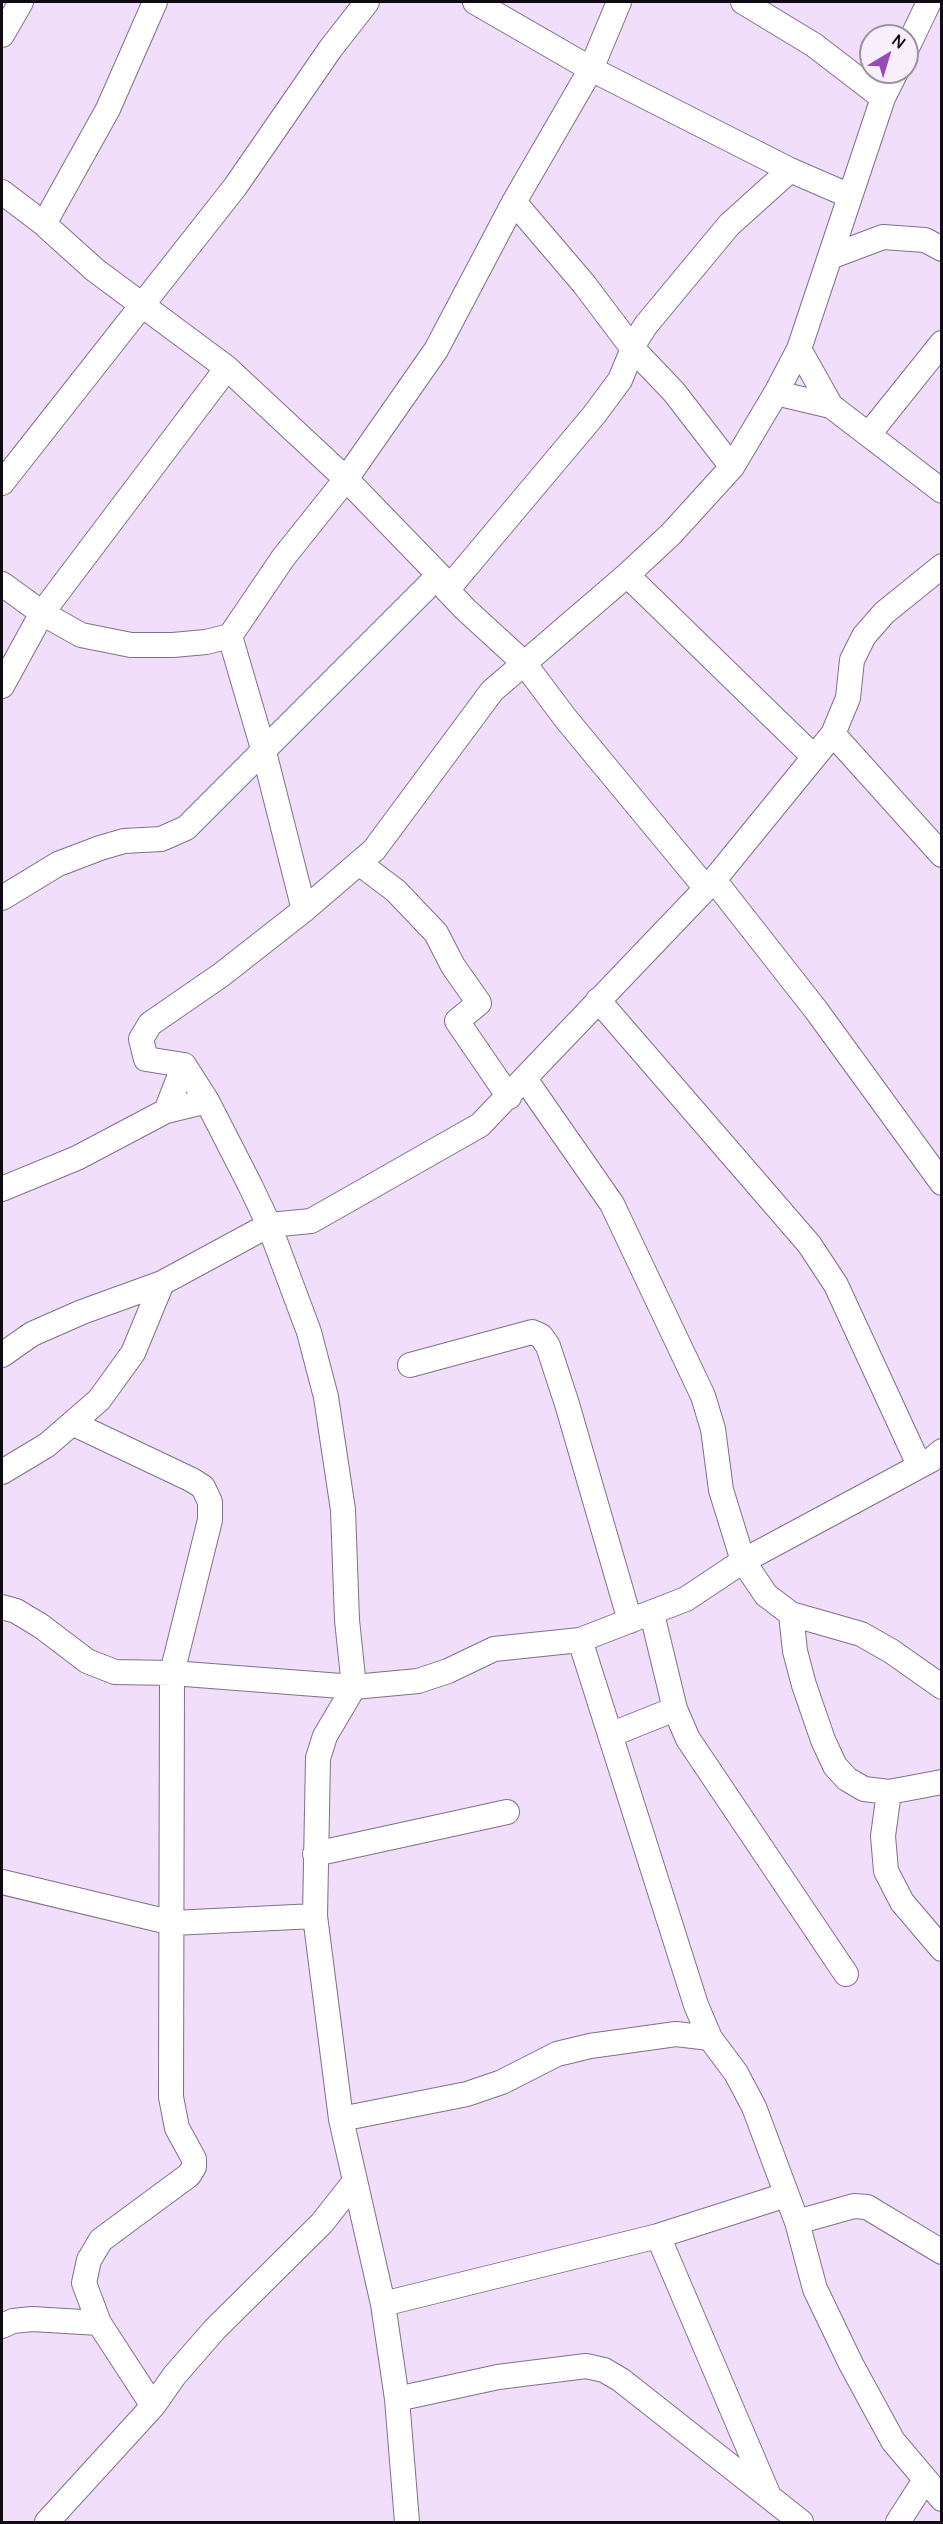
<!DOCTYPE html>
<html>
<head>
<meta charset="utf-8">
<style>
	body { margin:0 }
	#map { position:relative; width:943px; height:2524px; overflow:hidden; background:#f0defb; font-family:Manrope,sans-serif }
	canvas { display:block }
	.frame { position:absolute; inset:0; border:3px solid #100a13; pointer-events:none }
	.north { position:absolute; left:859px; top:24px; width:60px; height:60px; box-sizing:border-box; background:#f7f0fc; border:2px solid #9b949f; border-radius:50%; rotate:38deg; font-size:16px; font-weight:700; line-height:24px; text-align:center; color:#100a13 }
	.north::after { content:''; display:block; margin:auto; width:21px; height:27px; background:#9849b9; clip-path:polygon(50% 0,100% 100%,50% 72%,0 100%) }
</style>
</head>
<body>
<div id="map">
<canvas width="943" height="2524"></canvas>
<div class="frame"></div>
<div class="north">N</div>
</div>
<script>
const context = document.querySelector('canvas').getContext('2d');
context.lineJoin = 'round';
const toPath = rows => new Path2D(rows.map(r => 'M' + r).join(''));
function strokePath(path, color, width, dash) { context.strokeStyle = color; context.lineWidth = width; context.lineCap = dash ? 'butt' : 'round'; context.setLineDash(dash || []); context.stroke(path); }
const minor = toPath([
	[475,2,591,69,790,170,850,196],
	[743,2,814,45,883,98],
	[2,35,21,2],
	[907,48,929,2],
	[2,192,44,224,95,270,227,368,346,479,439,575,447,590,465,609,524,663,566,719,705,887],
	[514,202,584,284,633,349,674,392,732,467],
	[44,224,108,109,155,2],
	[830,257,883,237,925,240,942,249],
	[799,349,831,406],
	[776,393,831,406,942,491],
	[869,434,942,343],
	[2,483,235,187,331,48,367,2],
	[627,575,813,756],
	[2,584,42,613,81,635,131,645,173,645,206,642,230,636,283,558,346,479,436,350,514,202,591,69,619,2],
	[447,590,594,415,620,380,637,339,646,325,729,225,790,170],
	[230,636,264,752,304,910],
	[2,686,42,613,227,368],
	[833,734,942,855],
	[359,863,396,891,436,933,453,966,479,1003,457,1021,509,1097],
	[714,880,816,1010,942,1183],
	[2,898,58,864,100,848,124,841,161,839,186,828,439,575],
	[598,1000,809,1244,836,1285,919,1465],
	[525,1079,612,1204,703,1396,713,1429,721,1490,743,1561,766,1595,791,1614,861,1634,891,1651,942,1687],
	[166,1111,184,1065],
	[2,1189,77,1158,166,1111,207,1101],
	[2,1355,32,1334,82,1312,162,1283,269,1225,311,1221,480,1125,714,880,833,734,848,698,852,660,864,636,884,613,942,566],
	[410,1365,532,1332,541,1336,548,1346,567,1404,630,1621],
	[74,1424,192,1480,203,1487,210,1502,210,1520,172,1673,171,2097,177,2128,194,2159,194,2167,189,2175,101,2240,89,2260,84,2283,99,2323,153,2406],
	[2,1472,47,1445,99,1400,133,1353,162,1283],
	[2,1607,16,1611,41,1626,87,1661,115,1672,172,1673,354,1687,418,1681,448,1671,494,1649,580,1640,686,1599,743,1561,931,1460,942,1451],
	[652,1614,675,1709,688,1739,846,1974],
	[791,1614,795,1651,804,1685,823,1740,835,1766,847,1779,864,1789,889,1792,942,1782],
	[580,1640,696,2005,710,2038,736,2073,754,2107,797,2222,815,2289,851,2364,893,2441,942,2499],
	[610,1735,675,1709],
	[889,1792,883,1836,886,1871,902,1902,942,1949],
	[315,1854,507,1812],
	[2,1882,173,1923,315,1916],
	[341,2119,467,2094,502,2082,557,2054,590,2046,676,2034,710,2038],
	[797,2222,854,2206,867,2207,942,2252],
	[658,2236,769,2496],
	[383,2304,658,2236,786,2195],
	[2,2326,13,2321,32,2319,99,2323],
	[397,2399,498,2377,586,2366,604,2370,621,2380,801,2522],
	[47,2522,153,2406,174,2376,215,2329,322,2223,355,2181],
	[407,2522,397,2399,383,2304,341,2119,315,1916,318,1758,325,1736,354,1687,347,1620,343,1510,326,1397,309,1332,269,1225,250,1185,207,1101,184,1065,146,1059,141,1039,150,1024,221,975,304,910,374,850,492,691,627,575,671,534,732,467,776,393,799,349,883,98,896,72],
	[898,2522,925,2480]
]);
strokePath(minor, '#807089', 26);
strokePath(minor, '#fff', 24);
</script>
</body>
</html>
